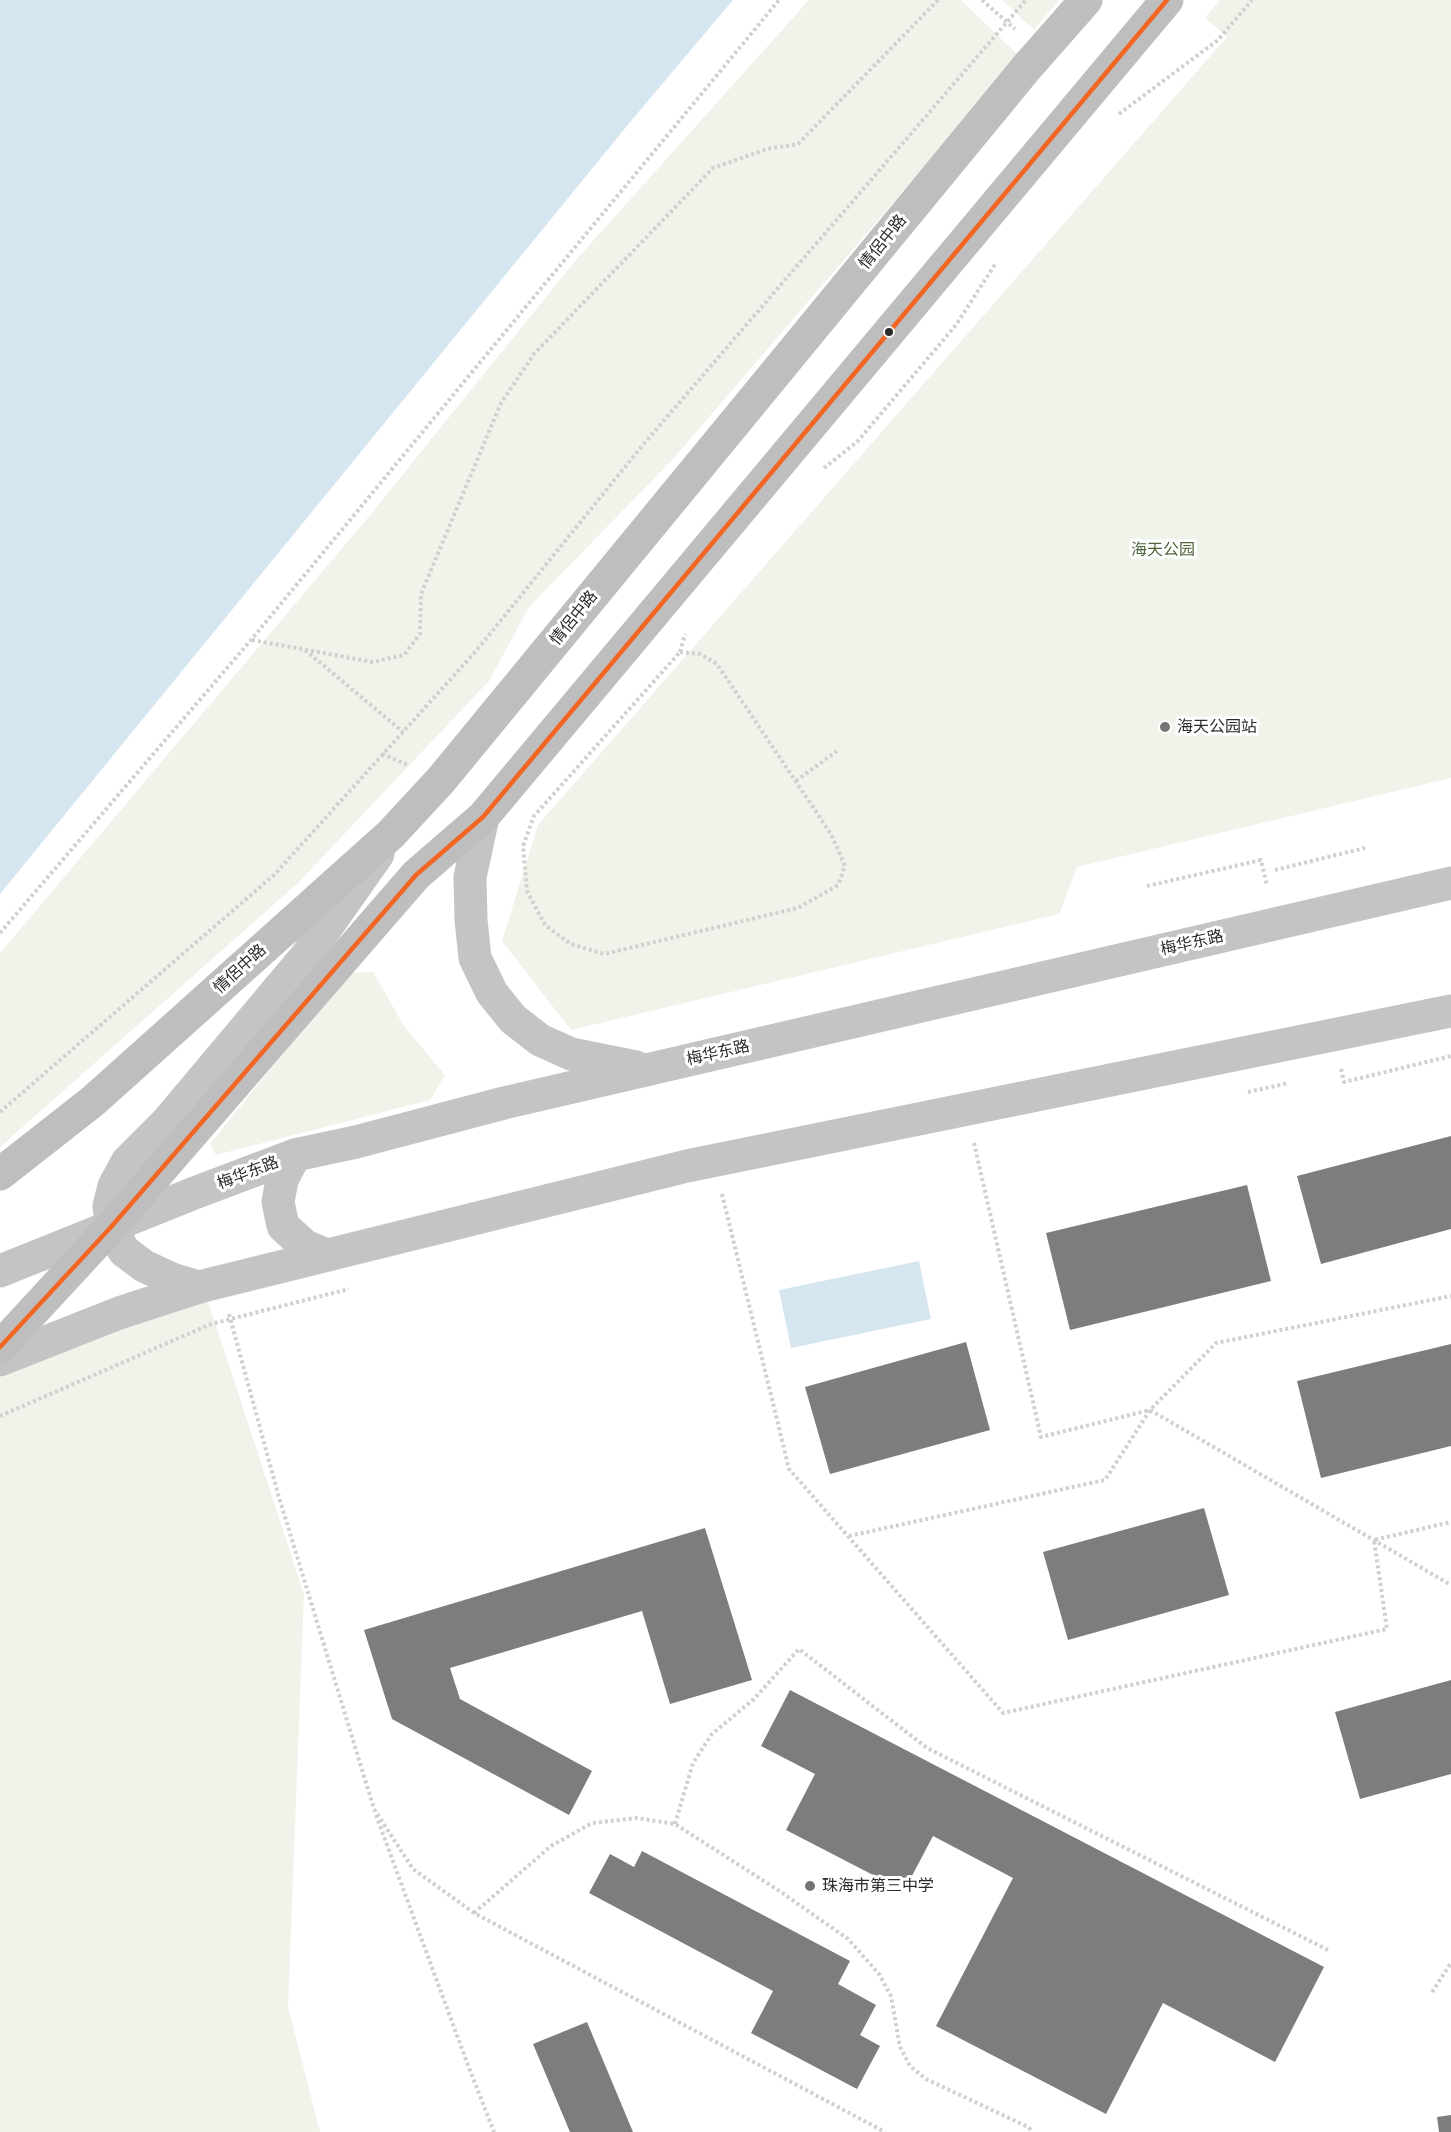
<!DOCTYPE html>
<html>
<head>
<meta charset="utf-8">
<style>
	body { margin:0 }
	canvas { display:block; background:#fff }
</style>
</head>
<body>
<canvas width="1451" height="2132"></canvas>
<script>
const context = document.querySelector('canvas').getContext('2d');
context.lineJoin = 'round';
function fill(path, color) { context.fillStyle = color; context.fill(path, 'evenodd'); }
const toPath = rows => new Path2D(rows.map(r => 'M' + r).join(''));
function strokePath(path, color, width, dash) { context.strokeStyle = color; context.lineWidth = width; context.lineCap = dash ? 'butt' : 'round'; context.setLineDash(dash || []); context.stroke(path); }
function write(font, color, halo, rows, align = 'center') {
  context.font = font + ' "Alegreya Sans","Noto Sans SC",sans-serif'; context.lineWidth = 6; context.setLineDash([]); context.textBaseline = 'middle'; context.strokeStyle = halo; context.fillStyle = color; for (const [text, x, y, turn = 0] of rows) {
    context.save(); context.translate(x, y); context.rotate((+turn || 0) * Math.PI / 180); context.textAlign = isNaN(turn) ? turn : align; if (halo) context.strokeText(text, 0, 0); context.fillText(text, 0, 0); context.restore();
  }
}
fill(toPath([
	[809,0,961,0,1019,56,673,459,529,607,489,681,298,883,0,1147,0,953,371,514,575,261],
	[1002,0,1059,0,1034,30],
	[1220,0,1451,0,1451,778,1077,867,1059,914,571,1030,502,941,538,825,1227,37,1205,18],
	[373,972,404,1026,445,1075,430,1100,216,1155,210,1144,348,973],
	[203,1286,304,1594,288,2007,320,2132,0,2132,0,1361]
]), '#eff3ea');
fill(toPath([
	[0,0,733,0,631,121,0,894],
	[919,1261,931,1319,791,1348,779,1290]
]), '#d6e6f0');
fill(toPath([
	[1451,1136,1451,1229,1321,1264,1297,1176],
	[1247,1185,1271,1281,1070,1330,1046,1233],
	[966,1342,990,1430,830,1474,805,1387],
	[1451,1344,1451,1446,1321,1478,1297,1381],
	[1204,1508,1229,1595,1068,1640,1043,1552],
	[705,1528,752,1680,670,1704,642,1611,450,1668,460,1699,592,1771,569,1815,392,1719,364,1630],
	[1451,1680,1451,1774,1360,1799,1335,1712],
	[790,1690,1324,1967,1275,2062,1163,2003,1106,2114,936,2026,1013,1878,933,1836,904,1891,786,1830,815,1774,761,1746],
	[642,1851,850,1961,838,1984,876,2005,860,2035,880,2046,857,2089,751,2033,773,1991,589,1893,610,1854,634,1867],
	[587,2022,633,2132,570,2132,533,2044],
	[1451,2115,1451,2132,1439,2132,1437,2117]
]), '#7d7d7d');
strokePath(toPath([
	[982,0,1015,29],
	[1119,114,1218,40,1252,0],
	[824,468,857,442,956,325,996,263],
	[252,640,373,662,404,655,420,634,421,594,501,403,534,354,713,168,767,149,798,144,938,0],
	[305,650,403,732],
	[680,652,700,654,717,664,831,834,845,866,838,885,798,908,604,954,571,944,545,925,527,891,523,846,534,816,680,652],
	[680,652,685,634],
	[382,754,408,765],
	[796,781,837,751],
	[1275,870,1365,848],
	[1147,886,1261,860,1267,886],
	[0,933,251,640,779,0],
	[1341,1069,1344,1082,1451,1056],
	[1248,1092,1289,1083],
	[0,1112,274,875,476,651,642,446,1026,0],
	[974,1143,1041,1437,1150,1410,1451,1585],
	[722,1194,789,1469,1003,1713,1387,1629,1374,1540,1451,1522],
	[229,1314,278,1494,374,1809,413,1869,474,1913,885,2132],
	[0,1416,211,1324,349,1289],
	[849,1536,1105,1480,1150,1410,1216,1343,1451,1296],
	[376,1815,466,2060,494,2132],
	[675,1824,693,1763,712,1734,754,1699,799,1649,927,1748,1328,1950],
	[474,1913,551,1846,592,1823,637,1818,675,1824,781,1892,848,1939,879,1974,891,1996,900,2047,910,2066,926,2079,1028,2127,1033,2132],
	[1432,1992,1451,1963]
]), '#d0d0d0', 4, [3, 3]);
strokePath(toPath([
	[483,817,470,877,471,920,475,958,492,993,513,1019,540,1040,571,1054,636,1067],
	[295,1155,282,1180,278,1202,283,1226,305,1246,327,1255],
	[0,1271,197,1192,295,1155,356,1142,504,1103,1451,883],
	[199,1287,172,1279,144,1266,124,1251,111,1227,109,1206,114,1186,127,1162,166,1123,307,955,378,854],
	[0,1360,119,1313,199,1287,687,1166,1451,1011]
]), '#c4c4c4', 33);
strokePath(toPath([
	[0,1174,93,1101,391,834,441,780,1027,67,1086,0],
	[0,1347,111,1227,416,875,483,817,1167,0]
]), '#bebebe', 33);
strokePath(toPath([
	[0,1347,111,1227,416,875,483,817,1167,0]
]), '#f26522', 4.5);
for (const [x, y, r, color] of [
	[889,332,5,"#2b2b2b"],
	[1165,727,6,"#757575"],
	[810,1886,6,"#757575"]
]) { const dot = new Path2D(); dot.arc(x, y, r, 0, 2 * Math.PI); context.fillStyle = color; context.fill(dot); strokePath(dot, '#fff', 2); }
write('16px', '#2b2b2b', '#fff', [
	["情侶中路",883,242,-51],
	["情侶中路",574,618,-51],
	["梅华东路",1192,943,-13],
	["情侶中路",240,969,-42],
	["梅华东路",718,1053,-13],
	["梅华东路",248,1173,-21]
]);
write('16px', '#4f653b', '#fff', [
	["海天公园",1163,550]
]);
write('16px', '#2b2b2b', '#fff', [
	["海天公园站",1177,727],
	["珠海市第三中学",822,1886]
], 'left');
</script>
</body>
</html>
